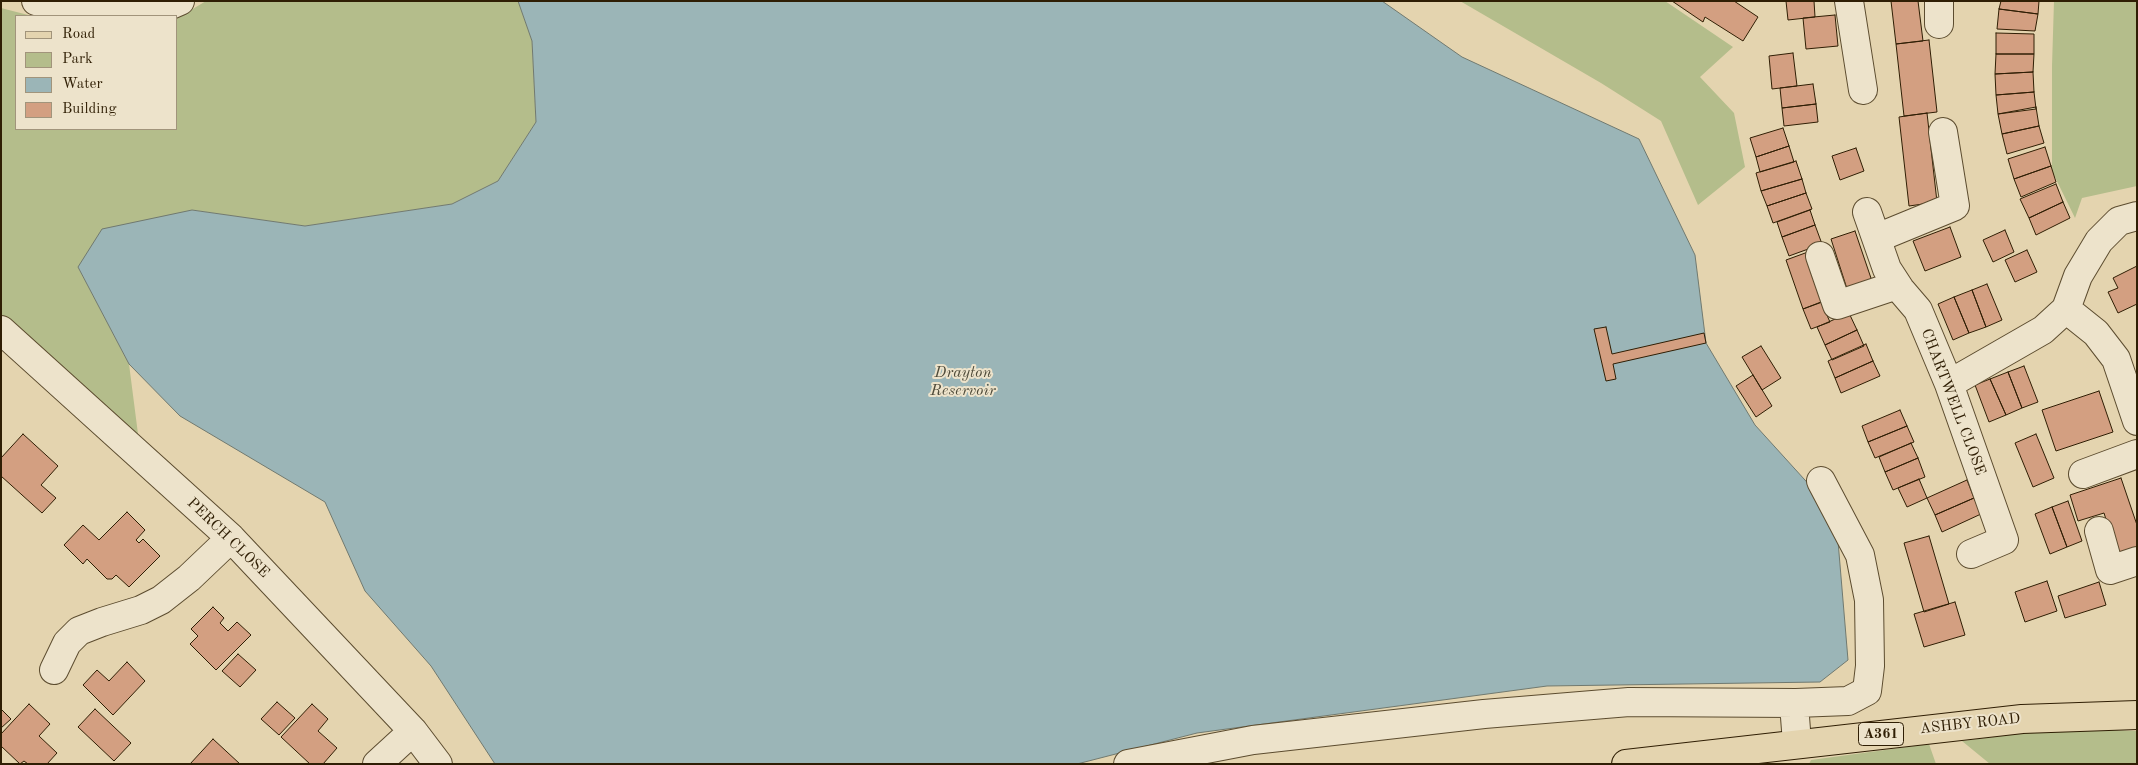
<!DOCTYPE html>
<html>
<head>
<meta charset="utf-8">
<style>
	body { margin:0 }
	#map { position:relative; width:2138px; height:765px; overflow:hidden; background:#e4d4af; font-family:"Old Standard TT",serif }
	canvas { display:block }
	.frame { position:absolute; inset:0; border:2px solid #2f1e04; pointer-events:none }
	.legend { position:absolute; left:15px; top:15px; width:162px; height:115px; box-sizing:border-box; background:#ede3cb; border:1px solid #a1947b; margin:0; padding:6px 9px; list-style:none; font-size:15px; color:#2f1e04 }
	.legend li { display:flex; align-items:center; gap:10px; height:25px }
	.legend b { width:25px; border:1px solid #a1947b }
</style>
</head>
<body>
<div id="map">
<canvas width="2138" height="765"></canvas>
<div class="frame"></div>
<ul class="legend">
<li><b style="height:6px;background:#e4d4af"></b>Road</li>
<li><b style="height:14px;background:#b4bd8b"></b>Park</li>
<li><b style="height:14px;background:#9bb5b7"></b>Water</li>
<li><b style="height:14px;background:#d39f81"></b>Building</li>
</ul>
</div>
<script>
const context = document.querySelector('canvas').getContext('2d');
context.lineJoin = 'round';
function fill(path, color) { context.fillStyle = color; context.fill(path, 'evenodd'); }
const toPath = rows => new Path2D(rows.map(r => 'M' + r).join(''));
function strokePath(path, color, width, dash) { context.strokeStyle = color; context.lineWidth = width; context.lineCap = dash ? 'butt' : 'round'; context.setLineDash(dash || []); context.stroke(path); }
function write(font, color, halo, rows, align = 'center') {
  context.font = font + ' "Old Standard TT",serif'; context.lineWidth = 4; context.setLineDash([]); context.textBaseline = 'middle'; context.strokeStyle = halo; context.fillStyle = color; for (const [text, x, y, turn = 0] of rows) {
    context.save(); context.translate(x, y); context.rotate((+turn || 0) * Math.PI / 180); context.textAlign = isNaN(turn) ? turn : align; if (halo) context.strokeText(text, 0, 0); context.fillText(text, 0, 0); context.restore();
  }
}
fill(toPath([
	[206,1,518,1,532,41,536,122,498,181,452,204,305,226,192,210,78,267,129,364,138,434,1,318,1,8,32,16,16,16,16,129,176,129,176,19],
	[1460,1,1665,1,1733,47,1700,77,1734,113,1745,167,1698,205,1661,121,1601,83],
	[2054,1,2137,1,2137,186,2082,198,2075,218,2052,171,2052,66],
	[2064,728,2137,731,2137,764,1990,764,1962,741],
	[1929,744,1936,764,1809,764,1811,760]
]), '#b4bd8b');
const water = toPath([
	[518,1,1382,1,1462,57,1639,139,1695,255,1706,343,1755,425,1824,501,1838,541,1848,660,1820,682,1547,686,1197,733,1077,764,495,764,431,666,365,591,325,502,180,416,129,364,78,267,102,229,192,210,305,226,452,204,498,181,536,122,532,41,518,1]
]);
fill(water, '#9bb5b7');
strokePath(water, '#70796f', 1);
const building = toPath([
	[1672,1,1734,1,1758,17,1743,41,1705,17,1703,22,1672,1],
	[1786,1,1814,1,1815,17,1788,20,1786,1],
	[1891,1,1918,1,1923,41,1896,44,1891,1],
	[2001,1,2039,1,2038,14,1999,9,2001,1],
	[1999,9,2038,14,2035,31,1997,29,1999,9],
	[1835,15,1838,46,1806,49,1803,18,1835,15],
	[1996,33,2034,34,2034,54,1996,54,1996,33],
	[1929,40,1937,112,1904,116,1896,44,1929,40],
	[1793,53,1797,86,1772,89,1769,56,1793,53],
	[1996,54,2034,54,2033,72,1995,74,1996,54],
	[2033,72,2034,92,1996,95,1995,74,2033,72],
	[1813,84,1816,104,1782,108,1780,88,1813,84],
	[2034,92,2036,109,1998,114,1996,95,2034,92],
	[1816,104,1818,122,1784,126,1782,108,1816,104],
	[2036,107,2039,126,2002,134,1998,114,2036,107],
	[1927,113,1937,202,1909,206,1899,117,1927,113],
	[2039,126,2044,143,2007,154,2002,134,2039,126],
	[1783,128,1789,146,1756,157,1750,138,1783,128],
	[1789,146,1794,162,1760,172,1756,157,1789,146],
	[2045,147,2051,166,2014,179,2008,159,2045,147],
	[1856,148,1864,171,1840,180,1832,156,1856,148],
	[1796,161,1802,179,1761,191,1756,173,1796,161],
	[2051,166,2056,182,2021,197,2014,179,2051,166],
	[1802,179,1806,193,1767,206,1761,191,1802,179],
	[2056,184,2063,202,2029,218,2020,199,2056,184],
	[1806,193,1812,209,1773,223,1767,206,1806,193],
	[2063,202,2070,218,2036,235,2029,218,2063,202],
	[1810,210,1815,225,1782,237,1777,222,1810,210],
	[1815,225,1822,244,1789,256,1782,237,1815,225],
	[1950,227,1961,257,1925,271,1913,241,1950,227],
	[2005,230,2014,252,1993,262,1983,240,2005,230],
	[1855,231,1874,287,1849,295,1831,239,1855,231],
	[2027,250,2037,272,2015,282,2005,260,2027,250],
	[1808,252,1825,301,1803,309,1786,260,1808,252],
	[2137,266,2137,304,2118,313,2108,292,2118,288,2113,278,2137,266],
	[1987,284,2002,320,1986,327,1972,290,1987,284],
	[1972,290,1986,327,1969,333,1954,297,1972,290],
	[1954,297,1969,333,1953,340,1938,304,1954,297],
	[1821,302,1830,322,1811,329,1803,309,1821,302],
	[1849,313,1857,330,1825,345,1817,327,1849,313],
	[1606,327,1612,354,1704,333,1706,343,1613,364,1616,379,1606,381,1594,329,1606,327],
	[1857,330,1864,346,1832,360,1825,345,1857,330],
	[1866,344,1873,361,1835,378,1828,361,1866,344],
	[1761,346,1781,378,1762,390,1742,357,1761,346],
	[1873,361,1880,376,1841,393,1835,378,1873,361],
	[2024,366,2038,402,2022,408,2008,372,2024,366],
	[2008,372,2022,408,2006,415,1990,379,2008,372],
	[1753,375,1772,406,1756,417,1736,386,1753,375],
	[1990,379,2006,415,1989,422,1975,385,1990,379],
	[2099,391,2113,432,2056,451,2042,410,2099,391],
	[1900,410,1907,426,1868,442,1862,426,1900,410],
	[1907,426,1914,442,1875,458,1868,442,1907,426],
	[23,434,58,466,41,485,56,498,42,513,1,476,1,458,23,434],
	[2036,434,2054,478,2033,487,2015,443,2036,434],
	[1911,443,1918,458,1885,472,1879,457,1911,443],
	[1918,458,1925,477,1893,490,1885,472,1918,458],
	[2121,478,2137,525,2137,553,2118,558,2104,513,2078,521,2070,495,2121,478],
	[1919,479,1927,498,1907,507,1898,488,1919,479],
	[1967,480,1974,498,1935,515,1927,498,1967,480],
	[1974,498,1981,514,1942,532,1935,515,1974,498],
	[2068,501,2082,541,2067,547,2052,507,2068,501],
	[2052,507,2067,547,2050,554,2035,514,2052,507],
	[127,512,145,530,136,540,139,543,143,539,160,556,129,587,116,575,112,579,107,579,87,559,83,564,64,545,83,525,99,540,127,512],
	[1929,536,1949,604,1924,612,1904,543,1929,536],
	[2047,581,2057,611,2025,622,2015,592,2047,581],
	[2099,582,2106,605,2065,618,2058,596,2099,582],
	[1955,602,1965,635,1924,647,1914,614,1955,602],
	[213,607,224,618,220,623,228,631,237,622,251,635,216,670,190,644,198,636,191,629,213,607],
	[238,654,256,670,240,687,222,671,238,654],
	[127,662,145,681,113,715,83,685,97,670,109,681,127,662],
	[277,702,295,718,279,735,261,719,277,702],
	[29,704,50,724,39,736,57,753,47,764,28,764,24,761,20,764,1,746,1,734,29,704],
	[312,704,328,719,318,731,337,748,323,764,310,764,281,737,312,704],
	[1,709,11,719,1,728,1,709],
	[95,709,131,743,114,761,78,727,95,709],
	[213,739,240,764,190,764,213,739]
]);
fill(building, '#d39f81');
strokePath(building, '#2f1e04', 1);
const minor = toPath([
	[36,1,77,13,99,16,128,15,157,11,180,1],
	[1849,1,1863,90],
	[1939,24,1939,1],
	[1867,212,1887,269,1900,289,1918,310,1949,384,2004,540,1971,554],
	[1877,238,1955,206,1943,132],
	[1820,256,1837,305,1897,285],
	[2066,309,2096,333,2116,359,2137,421],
	[1,330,231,538,413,731,438,764],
	[1949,384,2043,330,2066,309,2078,276,2099,241,2119,221,2137,216],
	[2083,474,2137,454],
	[2099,531,2110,570,2137,561],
	[54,670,67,643,79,631,102,622,141,610,161,600,189,578,231,538],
	[1796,703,1848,701,1867,691,1870,666,1869,600,1860,555,1821,481],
	[377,764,413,731],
	[1128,764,1253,740,1484,714,1629,702,1796,703,1795,717,1797,743]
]);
const major = toPath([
	[1626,764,2022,719,2137,715]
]);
strokePath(minor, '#5c4c2f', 30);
strokePath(major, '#2f1e04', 30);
strokePath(minor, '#ede3cb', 28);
strokePath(major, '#e4d4af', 28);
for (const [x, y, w] of [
	[1881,734,45]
]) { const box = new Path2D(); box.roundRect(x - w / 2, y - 11.5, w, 23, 4); context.fillStyle = '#ede3cb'; context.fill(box); strokePath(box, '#2f1e04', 1); }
write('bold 14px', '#2f1e04', null, [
	["A361",1881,734]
]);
write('15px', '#2f1e04', '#ede3cb', [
	["CHARTWELL CLOSE",1953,402,69],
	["PERCH CLOSE",228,538,44],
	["ASHBY ROAD",1970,724,-6]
]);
write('italic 16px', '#4f4b3a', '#ede3cb', [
	["Drayton",963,373],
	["Reservoir",963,391]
]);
</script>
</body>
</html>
